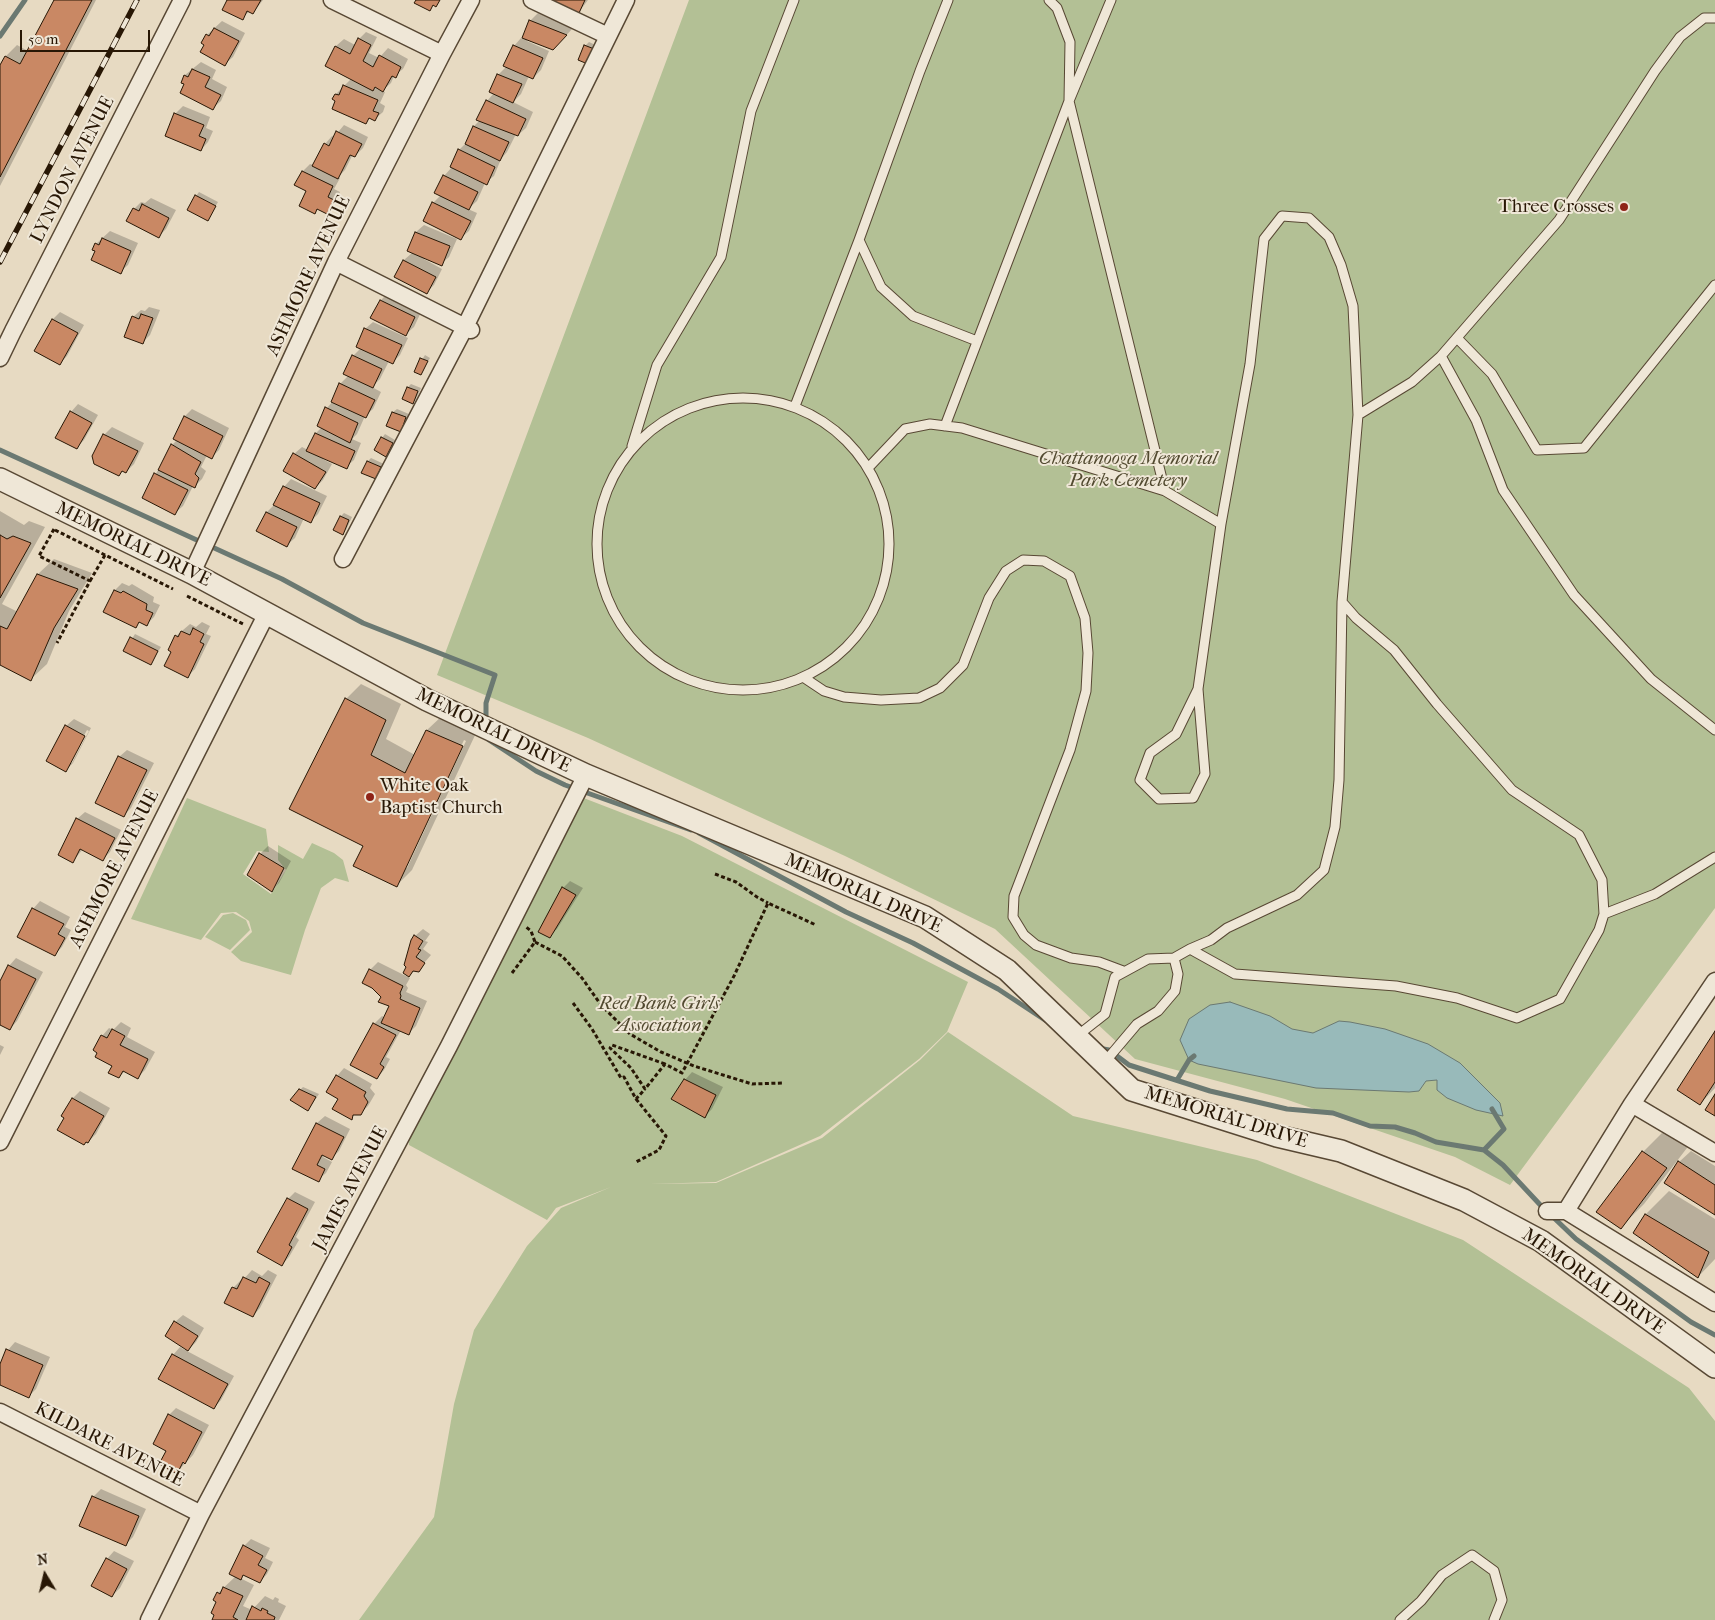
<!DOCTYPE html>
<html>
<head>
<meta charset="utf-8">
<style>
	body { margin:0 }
	#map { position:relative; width:1715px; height:1620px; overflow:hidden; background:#e7dac2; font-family:"IM FELL French Canon",serif }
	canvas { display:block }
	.north { position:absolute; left:20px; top:1550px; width:50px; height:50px; -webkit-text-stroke:4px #efe7d7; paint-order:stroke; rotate:351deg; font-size:14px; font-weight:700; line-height:20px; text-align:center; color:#281705 }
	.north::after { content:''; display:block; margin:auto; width:18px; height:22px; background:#281705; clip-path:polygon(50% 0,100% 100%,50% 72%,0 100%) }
	.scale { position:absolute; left:20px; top:30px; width:130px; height:22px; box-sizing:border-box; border:2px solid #281705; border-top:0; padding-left:6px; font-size:15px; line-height:18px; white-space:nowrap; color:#281705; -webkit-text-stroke:4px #efe7d7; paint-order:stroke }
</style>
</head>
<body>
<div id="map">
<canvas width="1715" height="1620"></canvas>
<div class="north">N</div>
<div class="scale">50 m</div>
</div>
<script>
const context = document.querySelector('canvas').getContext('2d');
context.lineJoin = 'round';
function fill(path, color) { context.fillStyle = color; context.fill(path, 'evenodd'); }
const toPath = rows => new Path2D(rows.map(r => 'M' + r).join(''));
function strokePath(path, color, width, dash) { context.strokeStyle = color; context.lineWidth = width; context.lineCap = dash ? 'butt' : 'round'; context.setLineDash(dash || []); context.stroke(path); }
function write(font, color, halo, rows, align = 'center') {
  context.font = font + ' "IM FELL French Canon",serif'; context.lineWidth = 4; context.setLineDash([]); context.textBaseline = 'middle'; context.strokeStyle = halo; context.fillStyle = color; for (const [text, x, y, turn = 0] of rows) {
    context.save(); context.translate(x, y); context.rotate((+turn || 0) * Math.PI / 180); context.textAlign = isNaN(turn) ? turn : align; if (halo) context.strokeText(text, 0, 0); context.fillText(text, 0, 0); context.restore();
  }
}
fill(toPath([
	[689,0,1715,0,1715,908,1510,1185,1455,1157,1285,1099,1135,1059,995,929,845,856,588,738,437,675],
	[581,797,682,836,968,982,947,1032,919,1059,820,1136,716,1182,650,1184,716,1183,822,1138,920,1060,948,1032,1073,1116,1257,1160,1463,1240,1689,1388,1715,1421,1715,1620,359,1620,434,1517,454,1404,474,1330,527,1246,561,1208,611,1187,556,1208,547,1220,409,1145,408,1134],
	[187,798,266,829,269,852,257,851,243,874,271,894,286,870,278,860,278,845,303,859,312,843,334,853,343,860,349,882,335,878,321,888,305,930,291,975,241,961,231,952,252,932,249,921,236,912,221,913,201,940,131,919],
	[233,913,246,920,250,930,230,950,205,937,223,915]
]), '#b3c095');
const water = toPath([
	[1230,1002,1270,1016,1292,1029,1313,1033,1339,1021,1350,1022,1385,1029,1428,1044,1460,1063,1500,1103,1503,1116,1476,1110,1447,1098,1437,1090,1437,1080,1426,1081,1419,1091,1409,1092,1316,1088,1198,1064,1189,1060,1180,1040,1189,1019,1210,1005,1230,1002]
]);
fill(water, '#98baba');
strokePath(water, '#6b7972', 1);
fill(toPath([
	[56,0,96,0,0,186,0,68,6,56,17,45,28,51],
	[229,0,263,0,253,13,250,11,242,18],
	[552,0,588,0,579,12],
	[538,13,573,28,561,41,528,38,527,41,549,51,541,70,533,78,529,76,521,94,513,102,533,112,526,128,518,135,516,134,507,152,501,159,494,176,485,183,477,201,468,209,477,213,469,231,461,238,433,203,441,195,444,176,452,167,459,150,467,142,474,126,480,120,487,101,494,93,491,92,499,74,507,66,514,46,521,38,523,39,530,21],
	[222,21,245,33,233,57,225,64,206,44,207,35],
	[366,32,377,37,369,53,379,58,388,48,408,59,403,69,394,76,391,83,382,91,385,92,380,103,385,106,383,112,375,119,371,117,365,122,337,100,336,94,352,78,326,65,336,46,344,39,355,45,359,39],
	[589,42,604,49,595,66,585,46],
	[201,62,216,70,212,79,227,87,221,101,213,108,182,82,185,75],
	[183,106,210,117,206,128,213,131,208,142,201,150,175,114],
	[344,125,368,137,363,148,355,156,353,154,345,170,338,177,340,178,334,189,340,192,334,205,326,213,318,209,315,213,308,190,296,184,303,171,310,164,313,165,325,144,332,136,334,137],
	[199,192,218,202,208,219,196,196],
	[151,198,176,210,166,229,159,236,134,209,141,202,145,203],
	[424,225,457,239,449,257,441,264,424,257,424,259,442,269,434,285,427,292,396,276,404,260,413,252,408,251,416,232],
	[110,231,138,243,128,265,120,272,97,250,96,244],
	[388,293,422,310,414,327,406,334,381,300],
	[149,307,160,310,150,335,143,342,133,317,141,310,145,311],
	[60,312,84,325,67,356,60,363,36,350,53,319],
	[373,322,408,338,400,355,393,362,389,361,380,379,372,387,381,392,373,409,365,416,357,434,352,439,361,443,354,460,346,467,324,457,323,459,332,464,323,480,315,488,294,454,302,447,308,450,316,433,322,427,327,408,333,401,340,384,349,375,353,356,361,348,365,329],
	[425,355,430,358,421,374,415,371],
	[411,384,421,388,416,399,413,402,403,398,408,387],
	[78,404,98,415,84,440,76,448,57,437,71,412],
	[192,409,229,428,219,450,212,457,207,455,201,467,206,471,202,479,194,487,193,486,183,506,175,513,143,497,172,445,177,440,175,439,185,416],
	[397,409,409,414,404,427,400,430,388,425,393,412],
	[112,427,144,443,134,464,126,472,123,471,119,475,94,456,104,435],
	[385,434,395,440,386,455,382,438],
	[371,458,384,464,379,474,376,478,363,472,368,461],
	[291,479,327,496,318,514,311,521,304,518,295,538,287,545,258,531,267,512,275,504,284,487],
	[0,511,24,525,29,521,45,527,2,604,18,612,38,574,54,559,92,573,69,611,47,664,31,679,0,663],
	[344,513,352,517,346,530,343,533,341,516],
	[122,583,129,586,132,584,154,597,153,602,160,605,154,617,147,624,140,621,136,626,105,611,115,590],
	[202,622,210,626,206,634,211,636,195,669,188,676,176,636,190,624,196,627],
	[135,634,161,647,151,663,125,650],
	[361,684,401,704,386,739,415,755,427,730,443,715,477,731,412,870,397,885,346,699],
	[464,740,466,741,407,868,404,868],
	[74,719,91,728,73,763,66,770,66,726],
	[87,730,89,731,72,763,69,763],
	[127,750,154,763,131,808,124,815,119,757],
	[85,812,121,830,110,852,103,859,83,849,73,861,77,819],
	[268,846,291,861,279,883,272,890,248,874,260,854],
	[570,881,583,888,557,929,549,936,563,888],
	[40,901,70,917,65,927,71,930,62,947,55,954,33,909],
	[423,929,430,934,425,941,428,942,423,949,431,955,418,970,415,970,409,976,415,936],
	[16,958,43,972,17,1021,10,1029,0,1024,0,983,9,966],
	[378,962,410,978,406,985,408,988,406,992,427,1001,416,1026,408,1034,401,1030,386,1057,390,1059,384,1070,377,1078,374,1024,382,1016,385,1018,390,1006,382,996,370,970],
	[121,1022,131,1028,127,1037,155,1052,145,1070,137,1078,125,1071,119,1077,102,1036,109,1028,113,1030],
	[1715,1033,1715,1088,1700,1104],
	[0,1045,4,1047,0,1055],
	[344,1068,372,1084,370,1088,375,1094,368,1106,361,1113,357,1112,351,1118,337,1076],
	[692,1072,723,1087,712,1109,705,1116,685,1080],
	[303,1087,319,1094,308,1110,300,1090],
	[80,1091,110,1108,96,1134,88,1142,65,1118,73,1098],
	[325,1116,350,1129,339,1151,332,1158,325,1155,323,1157,332,1162,326,1173,318,1180,294,1168,317,1123],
	[1666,1129,1690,1144,1644,1204,1620,1228,1643,1152],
	[1691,1151,1715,1166,1715,1213,1679,1162],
	[1669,1191,1715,1219,1715,1259,1698,1277,1634,1233,1646,1214],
	[295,1192,315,1202,296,1237,299,1240,289,1257,282,1265,288,1199],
	[252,1270,262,1276,268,1270,277,1275,260,1308,253,1316,233,1288,241,1280,242,1281],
	[183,1315,204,1328,196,1342,187,1351,234,1376,221,1400,214,1408,173,1355,180,1347,185,1350,186,1348,175,1322],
	[15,1342,50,1357,36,1389,29,1396,0,1384,0,1367,8,1350],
	[176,1408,209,1425,193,1455,177,1472,168,1450,169,1415],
	[101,1489,146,1509,133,1537,126,1544,81,1525,94,1496],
	[251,1539,270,1548,265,1558,273,1562,267,1574,260,1582,244,1574,240,1578,254,1585,243,1606,252,1610,265,1596,273,1600,275,1597,279,1599,278,1602,286,1606,279,1620,215,1620,218,1593,236,1576,244,1546],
	[114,1551,134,1561,120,1588,112,1596,107,1559]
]), '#0003');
strokePath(toPath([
	[0,36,25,0],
	[0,450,282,579,363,623,495,675,486,703,486,721],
	[489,740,536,771,565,785,691,830],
	[699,833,846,912,913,943,998,989,1045,1020],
	[1098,1048,1109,1050,1129,1065,1210,1091,1287,1109,1333,1113,1370,1126,1395,1127,1415,1133,1436,1142,1484,1150,1503,1165,1545,1210],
	[1177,1080,1189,1060,1194,1056],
	[1484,1150,1504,1129,1492,1109],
	[1552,1216,1576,1239,1691,1322,1715,1335]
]), '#6b7972', 5);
const building = toPath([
	[54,0,92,0,0,177,0,65,5,56,20,64,54,0],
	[227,0,261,0,253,14,247,11,243,20,222,10,227,0],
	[416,0,440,0,436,7,433,5,430,11,414,3,416,0],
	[549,0,585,0,579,13,549,0],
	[529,20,567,35,553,50,522,38,529,20],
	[214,28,239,41,225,66,200,52,204,45,201,43,206,34,209,36,214,28],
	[358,38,371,45,363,61,373,67,379,55,401,67,396,78,392,76,383,92,375,87,373,91,325,66,335,46,350,54,358,38],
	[513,45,543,58,533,79,503,66,513,45],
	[584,45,602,52,595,67,578,60,584,45],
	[192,69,210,77,205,87,221,95,213,110,180,93,184,84,181,83,184,75,188,77,192,69],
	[497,74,522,84,513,103,489,92,497,74],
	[343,85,378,100,373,111,379,113,375,121,369,118,366,124,332,109,335,101,332,99,335,94,339,95,343,85],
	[486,100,526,119,518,136,476,120,486,100],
	[174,113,204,125,199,136,206,139,201,151,165,136,174,113],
	[473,126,509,142,500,161,465,144,473,126],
	[336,131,362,144,355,157,350,155,338,179,312,166,324,143,329,146,336,131],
	[458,149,495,167,487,185,450,167,458,149],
	[302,171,333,186,328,197,334,200,327,214,317,209,315,214,299,206,306,191,294,185,302,171],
	[443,175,478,192,469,210,434,193,443,175],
	[195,195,216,206,208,221,187,210,195,195],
	[432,202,471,221,461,240,423,221,432,202],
	[142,204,169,218,159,238,126,221,133,208,139,211,142,204],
	[415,232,450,246,442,266,407,251,415,232],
	[102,238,131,251,121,274,91,260,95,251,92,250,95,243,99,245,102,238],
	[403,260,436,277,427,294,394,277,403,260],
	[380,300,415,317,406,336,370,318,380,300],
	[141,314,153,318,143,344,124,337,132,316,139,319,141,314],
	[52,319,78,333,60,365,34,351,52,319],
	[364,328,402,345,393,364,356,347,364,328],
	[352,355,382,369,373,388,343,374,352,355],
	[420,358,428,361,421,375,414,372,420,358],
	[339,383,375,400,366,418,331,402,339,383],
	[407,387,418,391,413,404,402,399,407,387],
	[325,407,358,423,350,443,317,426,325,407],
	[70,411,92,423,77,449,55,438,70,411],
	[392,412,406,417,401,432,386,426,392,412],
	[184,416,223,436,212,459,173,439,184,416],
	[315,433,355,451,347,469,306,451,315,433],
	[103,434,138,451,126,473,122,471,119,476,94,464,92,456,103,434],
	[381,437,393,443,386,457,374,450,381,437],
	[171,444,201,462,195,474,199,478,195,488,158,470,171,444],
	[293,453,326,472,315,489,283,471,293,453],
	[367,461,381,467,376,479,361,473,367,461],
	[154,473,188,490,175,515,142,498,154,473],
	[283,486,320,503,311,523,273,505,283,486],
	[266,512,297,527,287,547,256,531,266,512],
	[340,516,349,520,343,535,333,530,340,516],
	[0,535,7,539,13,536,31,543,0,598,0,535],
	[37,574,78,589,54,628,31,681,0,665,0,626,7,629,37,574],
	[114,590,121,593,123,591,147,604,146,610,153,613,147,626,139,622,136,628,103,612,114,590],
	[193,628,204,634,200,642,204,644,188,678,164,666,171,652,168,650,175,635,178,637,181,631,190,635,193,628],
	[130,637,158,651,151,665,123,651,130,637],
	[345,698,386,720,371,755,405,773,426,730,463,746,397,887,353,866,363,846,289,809,345,698],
	[65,725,85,736,66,772,46,761,65,725],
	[118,756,147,770,124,817,95,803,118,756],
	[76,818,115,838,103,861,80,849,73,863,58,855,76,818],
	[259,853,284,868,272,892,247,875,259,853],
	[562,887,576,895,550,938,538,932,562,887],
	[32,908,64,924,58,934,65,938,55,956,17,937,32,908],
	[414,935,423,941,418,949,421,950,416,957,425,963,419,972,413,971,409,977,403,973,406,967,404,965,411,940,414,935],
	[8,965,36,979,10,1030,0,1025,0,981,8,965],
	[369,969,403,986,400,993,401,996,400,999,420,1008,409,1035,381,1023,389,1006,378,1002,381,997,372,988,362,983,369,969],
	[373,1023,396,1035,380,1064,384,1067,377,1079,350,1065,373,1023],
	[112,1029,125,1036,120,1045,148,1059,138,1079,123,1071,119,1078,108,1073,112,1066,95,1057,97,1053,93,1050,101,1035,107,1038,112,1029],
	[1715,1031,1715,1082,1700,1105,1677,1090,1715,1031],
	[336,1075,366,1092,364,1096,368,1102,361,1115,353,1115,352,1120,332,1109,338,1099,326,1092,336,1075],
	[684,1079,716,1095,705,1118,671,1099,684,1079],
	[299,1089,316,1097,308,1111,290,1100,299,1089],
	[1715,1094,1715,1116,1705,1110,1715,1094],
	[72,1098,104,1116,88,1143,86,1142,84,1145,57,1130,64,1118,61,1116,72,1098],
	[316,1123,344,1137,332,1160,322,1155,317,1165,325,1169,319,1182,292,1169,316,1123],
	[1642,1151,1667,1168,1621,1229,1596,1212,1642,1151],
	[1678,1161,1715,1185,1715,1215,1664,1183,1678,1161],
	[287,1198,308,1209,289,1245,292,1247,282,1266,257,1252,287,1198],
	[1645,1214,1709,1252,1698,1278,1633,1233,1645,1214],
	[243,1277,256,1283,259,1277,270,1283,253,1317,224,1303,232,1287,237,1289,243,1277],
	[174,1321,198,1336,188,1351,165,1336,174,1321],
	[6,1349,43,1365,29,1398,0,1385,0,1364,6,1349],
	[172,1354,228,1384,214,1409,158,1379,172,1354],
	[168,1414,202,1432,185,1464,183,1462,177,1474,159,1464,166,1451,153,1444,168,1414],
	[92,1496,139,1516,126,1546,79,1526,92,1496],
	[243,1545,263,1556,258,1565,267,1570,260,1583,243,1575,241,1580,229,1574,243,1545],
	[106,1558,127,1569,112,1597,91,1586,106,1558],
	[223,1587,243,1596,233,1617,238,1620,212,1620,214,1615,211,1613,216,1602,213,1600,217,1592,220,1594,223,1587],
	[252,1606,261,1611,262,1608,268,1611,267,1613,275,1617,274,1620,246,1620,252,1606]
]);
fill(building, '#c98864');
strokePath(building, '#281705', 1);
const service = toPath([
	[1049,0,1057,8,1070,42,1069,101,1165,491],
	[859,240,881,287,913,316,977,341],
	[1457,338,1492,374,1537,450,1584,448,1715,285],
	[1441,356,1476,420,1503,490,1574,595,1651,679,1715,730],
	'597 544a146 146 0 1 1 292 0a146 146 0 1 1-292 0Z',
	[795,406,859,240,920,71,948,0],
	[945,426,1069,101,1111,0],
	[632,446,657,365,721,257,751,111,794,0],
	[869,467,905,429,930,424,962,428,1165,491,1221,524],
	[806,679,824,691,844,697,881,700,919,698,940,688,963,665,989,598,1006,571,1023,560,1044,561,1070,576,1085,618,1088,653,1086,691,1070,750,1014,896,1013,917,1024,935,1036,945,1071,958,1099,962,1123,971],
	[1198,689,1176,734,1150,753,1140,780,1159,799,1193,798,1205,774,1198,689,1221,524,1250,364,1264,239,1282,216,1309,218,1329,237,1341,265,1353,306,1358,415],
	[1604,914,1655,894,1715,857],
	[1190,949,1235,974,1396,986,1457,998,1517,1018,1560,999,1599,930,1604,914,1602,880,1579,835,1512,790,1437,704,1394,650,1356,618,1342,602],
	[1174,958,1190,949,1211,940,1227,928,1297,895,1324,870,1335,827,1339,780,1342,602,1358,415,1412,382,1441,356,1559,220,1655,71,1680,37,1704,18,1715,18],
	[1077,1036,1105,1014,1115,977,1148,959,1174,958,1178,974,1175,991,1158,1011,1137,1024,1104,1063],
	[1400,1620,1421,1601,1442,1575,1472,1555,1494,1571,1502,1600,1494,1620]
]);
const minor = toPath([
	[332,0,442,54],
	[532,0,608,36],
	[336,262,471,330],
	[0,358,13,331,182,0],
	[343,559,465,327,626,0],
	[192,573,336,262,442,54,471,0],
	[1632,1104,1715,1153],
	[0,1142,267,613],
	[1547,1211,1566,1211,1632,1104,1715,981],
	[1566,1211,1715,1303],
	[0,1412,201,1514],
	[149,1620,201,1514,449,1046,586,775]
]);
const tertiary = toPath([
	[0,479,192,573,427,700,586,775,925,917,1007,970,1132,1090,1277,1136,1341,1151,1464,1200,1541,1241,1715,1367]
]);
strokePath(service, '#584834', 11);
strokePath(minor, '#584834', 19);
strokePath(tertiary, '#584834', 24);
strokePath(toPath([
	[54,529,39,556,90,581,57,643],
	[55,530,173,589],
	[90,581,105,555],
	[187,596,243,624],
	[715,874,736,882,757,897,768,903],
	[535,942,562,956,582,978,601,1005,630,1034,661,1052,694,1066,752,1084,782,1083],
	[512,973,535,942,531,931,526,927],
	[573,1003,592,1029,621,1078,624,1077,636,1099,645,1089],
	[665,1064,612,1045,610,1048,631,1068,645,1089,665,1064,682,1073,734,976,768,903,816,925],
	[636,1099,666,1136,659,1150,636,1162]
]), '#281705', 3, [4, 2.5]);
strokePath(service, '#efe7d7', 9);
strokePath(minor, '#efe7d7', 16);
strokePath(tertiary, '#efe7d7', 21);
const rail = toPath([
	[0,262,137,0]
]);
strokePath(rail, '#281705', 5.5);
strokePath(rail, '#efe7d7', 4, [11]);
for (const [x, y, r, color] of [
	[1624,207,5,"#8f2418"],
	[370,797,5,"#8f2418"]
]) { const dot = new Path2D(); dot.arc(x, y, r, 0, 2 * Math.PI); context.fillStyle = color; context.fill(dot); strokePath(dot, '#efe7d7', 2); }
write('19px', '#281705', '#efe7d7', [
	["LYNDON AVENUE",73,170,-63],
	["ASHMORE AVENUE",309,276,-65],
	["MEMORIAL DRIVE",133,545,26],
	["MEMORIAL DRIVE",493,731,26],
	["ASHMORE AVENUE",115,869,-63],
	["MEMORIAL DRIVE",863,894,24],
	["MEMORIAL DRIVE",1226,1118,17],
	["JAMES AVENUE",351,1189,-62],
	["MEMORIAL DRIVE",1593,1282,35],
	["KILDARE AVENUE",109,1445,27]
]);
write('19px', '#281705', '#efe7d7', [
	["Three Crosses",1614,207],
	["White Oak",380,786,"left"],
	["Baptist Church",380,808,"left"]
], 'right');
write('italic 19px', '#524a30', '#efe7d7', [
	["Chattanooga Memorial",1128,459],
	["Park Cemetery",1128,481],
	["Red Bank Girls",659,1004],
	["Association",659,1026]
]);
</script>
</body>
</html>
